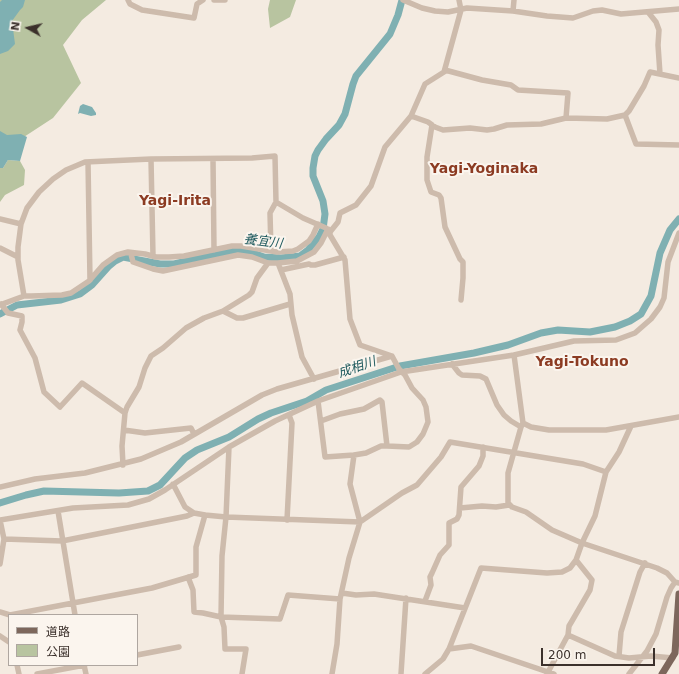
<!DOCTYPE html>
<html>
<head>
<meta charset="utf-8">
<style>
	body { margin:0 }
	#map { position:relative; width:679px; height:674px; overflow:hidden; background:#f4ebe1; font-family:"DejaVu Sans","Noto Sans JP",sans-serif }
	canvas { display:block }
	.legend { position:absolute; left:8px; top:614px; width:130px; height:52px; box-sizing:border-box; background:#fbf5ee; border:1px solid #aea6a0; margin:0; padding:5px 7px; list-style:none; font-size:12px; color:#3b302b }
	.legend li { display:flex; align-items:center; gap:8px; height:20px }
	.legend b { width:20px; border:1px solid #aea6a0 }
	.north { position:absolute; left:8px; top:8px; width:40px; height:40px; -webkit-text-stroke:3px #fbf5ee; paint-order:stroke; rotate:278deg; font-size:11px; font-weight:700; line-height:16px; text-align:center; color:#3b302b }
	.north::after { content:''; display:block; margin:auto; width:14px; height:18px; background:#3b302b; clip-path:polygon(50% 0,100% 100%,50% 72%,0 100%) }
	.scale { position:absolute; left:541px; top:648px; width:114px; height:18px; box-sizing:border-box; border:2px solid #3b302b; border-top:0; padding-left:5px; font-size:12px; line-height:14px; white-space:nowrap; color:#3b302b; -webkit-text-stroke:3px #fbf5ee; paint-order:stroke }
</style>
</head>
<body>
<div id="map">
<canvas width="679" height="674"></canvas>
<ul class="legend">
<li><b style="height:5px;background:#7d675c"></b>道路</li>
<li><b style="height:11px;background:#b8c4a0"></b>公園</li>
</ul>
<div class="north">N</div>
<div class="scale">200 m</div>
</div>
<script>
const context = document.querySelector('canvas').getContext('2d');
context.lineJoin = 'round';
function fill(path, color) { context.fillStyle = color; context.fill(path, 'evenodd'); }
const toPath = rows => new Path2D(rows.map(r => 'M' + r).join(''));
function strokePath(path, color, width, dash) { context.strokeStyle = color; context.lineWidth = width; context.lineCap = dash ? 'butt' : 'round'; context.setLineDash(dash || []); context.stroke(path); }
function write(font, color, halo, rows, align = 'center') {
  context.font = font + ' "DejaVu Sans","Noto Sans JP",sans-serif'; context.lineWidth = 4; context.setLineDash([]); context.textBaseline = 'middle'; context.strokeStyle = halo; context.fillStyle = color; for (const [text, x, y, turn = 0] of rows) {
    context.save(); context.translate(x, y); context.rotate((+turn || 0) * Math.PI / 180); context.textAlign = isNaN(turn) ? turn : align; if (halo) context.strokeText(text, 0, 0); context.fillText(text, 0, 0); context.restore();
  }
}
fill(toPath([
	[0,0,106,0,82,20,63,45,81,83,53,118,7,148,0,149],
	[270,0,296,0,290,17,270,28,268,9],
	[8,160,20,161,25,170,24,185,5,195,0,202,0,168,3,168]
]), '#b8c4a0');
fill(toPath([
	[2,0,25,0,23,7,20,10,12,21,15,44,8,51,0,54,0,2],
	[83,104,92,107,96,113,96,115,91,116,80,113,78,114,80,106],
	[0,131,7,135,21,134,27,137,20,161,8,160,3,168,0,168]
]), '#7fb0b2');
strokePath(toPath([
	[0,314,17,305,61,300,80,294,92,285,109,266,115,261,123,257,160,264,174,264,232,251,247,251,264,257,281,258,300,256,308,250,319,237,323,229,325,214,323,201,313,176,313,168,315,156,318,150,326,139,339,125,345,114,353,84,356,76,390,34,398,15,402,0],
	[0,503,26,495,44,491,119,493,148,491,160,485,185,458,197,450,229,437,258,419,271,413,307,401,326,390,400,366,474,353,508,345,541,333,558,330,590,332,615,327,630,321,641,314,651,296,660,253,670,230,679,219]
]), '#7fb0b2', 7);
strokePath(toPath([
	[128,0,130,4,142,10,194,18,197,4,203,0],
	[214,0,225,0],
	[403,0,422,8,435,11,448,12,467,8,513,11,547,16,573,18,593,11,602,10,621,14,679,9],
	[513,11,514,0],
	[648,12,656,22,659,30,658,45,660,74],
	[445,70,482,80,511,85,518,90,568,93,566,118],
	[625,115,636,144,679,145],
	[411,116,428,122,435,127,443,130,470,128,487,130,494,129,507,125,541,124,566,118,607,119,625,115,629,111,644,86,650,72,679,78],
	[432,125,427,157,427,180,431,192,439,195,441,198,445,227,460,259,463,262,463,278,461,300],
	[151,159,153,256],
	[213,159,214,250],
	[88,162,90,280],
	[0,219,21,224,18,247,18,260,24,296,31,296,62,295,71,293,89,281,103,265,117,255,128,252,131,254,133,262,153,269,163,271,238,255,252,257,268,263,278,263,297,261,314,252,321,243,328,229],
	[21,224,27,208,39,192,53,179,66,170,85,162,151,159,252,158,275,156,276,202],
	[330,232,338,222,340,213,356,205,371,186,385,147,411,116,425,84,444,72,461,10,459,0],
	[0,248,18,257],
	[271,251,270,213,276,202,303,218,326,228,330,232,330,235,345,260,350,319,360,345,392,356,399,369,405,375,412,388,423,400,426,407,428,422,423,434,417,442,409,447,387,446],
	[128,252,145,254,156,257,169,257,184,256,232,246,241,246,277,252,293,251,298,249,309,241,313,235,318,224],
	[278,263,290,294,292,315,302,357,314,379],
	[281,270,309,264,311,265,315,265,344,257],
	[1,304,8,313,22,316,22,322,20,330,35,358,44,392,60,407,82,383,125,413],
	[0,305,24,296],
	[223,311,237,318,243,318,290,304],
	[514,355,574,341,616,340,635,333,651,319,660,307,664,298,668,262,679,233],
	[452,364,459,373,462,375,480,376,486,379,497,405,504,415,511,421,521,427],
	[318,401,325,457,354,455,350,484,360,522,349,558,340,599,337,644,332,674],
	[321,421,340,414,364,409,380,400,382,402,387,446,381,446,366,453,354,455],
	[523,423,531,427,549,430,606,430,679,417],
	[124,430,145,433,191,428,194,434],
	[123,465,122,446,125,413,127,407,139,387,145,368,151,356,163,348,186,328,204,318,223,311,249,295,252,292,257,278,268,263],
	[173,484,185,507,194,513],
	[0,487,35,479,85,473,141,459,181,442,262,395,277,389,392,356],
	[460,508,482,506,496,507,509,505],
	[58,511,75,615],
	[0,520,73,508,128,505,149,499,165,490,229,447,275,421,318,401,401,372,514,355,523,423,521,427,508,473,508,503,512,507,526,512,552,530,582,543,657,568,667,573,675,582,679,583],
	[0,520,4,539,0,564],
	[287,520,292,423,289,415],
	[4,539,62,541,187,516,194,513,205,515,226,517,229,447],
	[188,577,193,590,194,612,203,613,221,617,224,627,225,649,246,649,242,674],
	[342,593,356,595,374,594,465,608],
	[340,599,288,595,280,619,221,617,222,556,226,517,360,522,402,493,417,485,441,457,450,442,583,464,606,472],
	[425,601,431,585,430,577,432,573,440,555,449,545,449,523,457,519,459,515,461,487,479,466,483,456,483,447],
	[0,612,10,615],
	[10,615,152,588,196,575,196,547,205,515],
	[568,635,615,656,629,658,651,656,673,658],
	[0,636,9,642],
	[449,649,481,568,547,573,562,572,570,568,576,560,582,543,595,516,606,472,619,452,631,426],
	[137,655,179,647],
	[619,656,621,632,640,572,645,563],
	[17,665,19,674],
	[84,665,86,674],
	[37,674,85,665],
	[401,674,406,598],
	[425,674,443,659,449,649,471,646,554,674],
	[547,674,568,635,569,626,572,621,590,590,592,580,576,560],
	[629,674,647,651,656,634,667,597,671,588,675,582]
]), '#cdbbac', 5.5);
strokePath(toPath([
	[662,674,675,653,679,594]
]), '#7d675c', 7);
write('italic 13px', '#1f5a5e', '#fbf5ee', [
	["養宜川",263,242,7],
	["成相川",357,368,-19]
]);
write('bold 14px', '#8c3b22', '#fbf5ee', [
	["Yagi-Yoginaka",484,169],
	["Yagi-Irita",175,201],
	["Yagi-Tokuno",582,362]
]);
</script>
</body>
</html>
